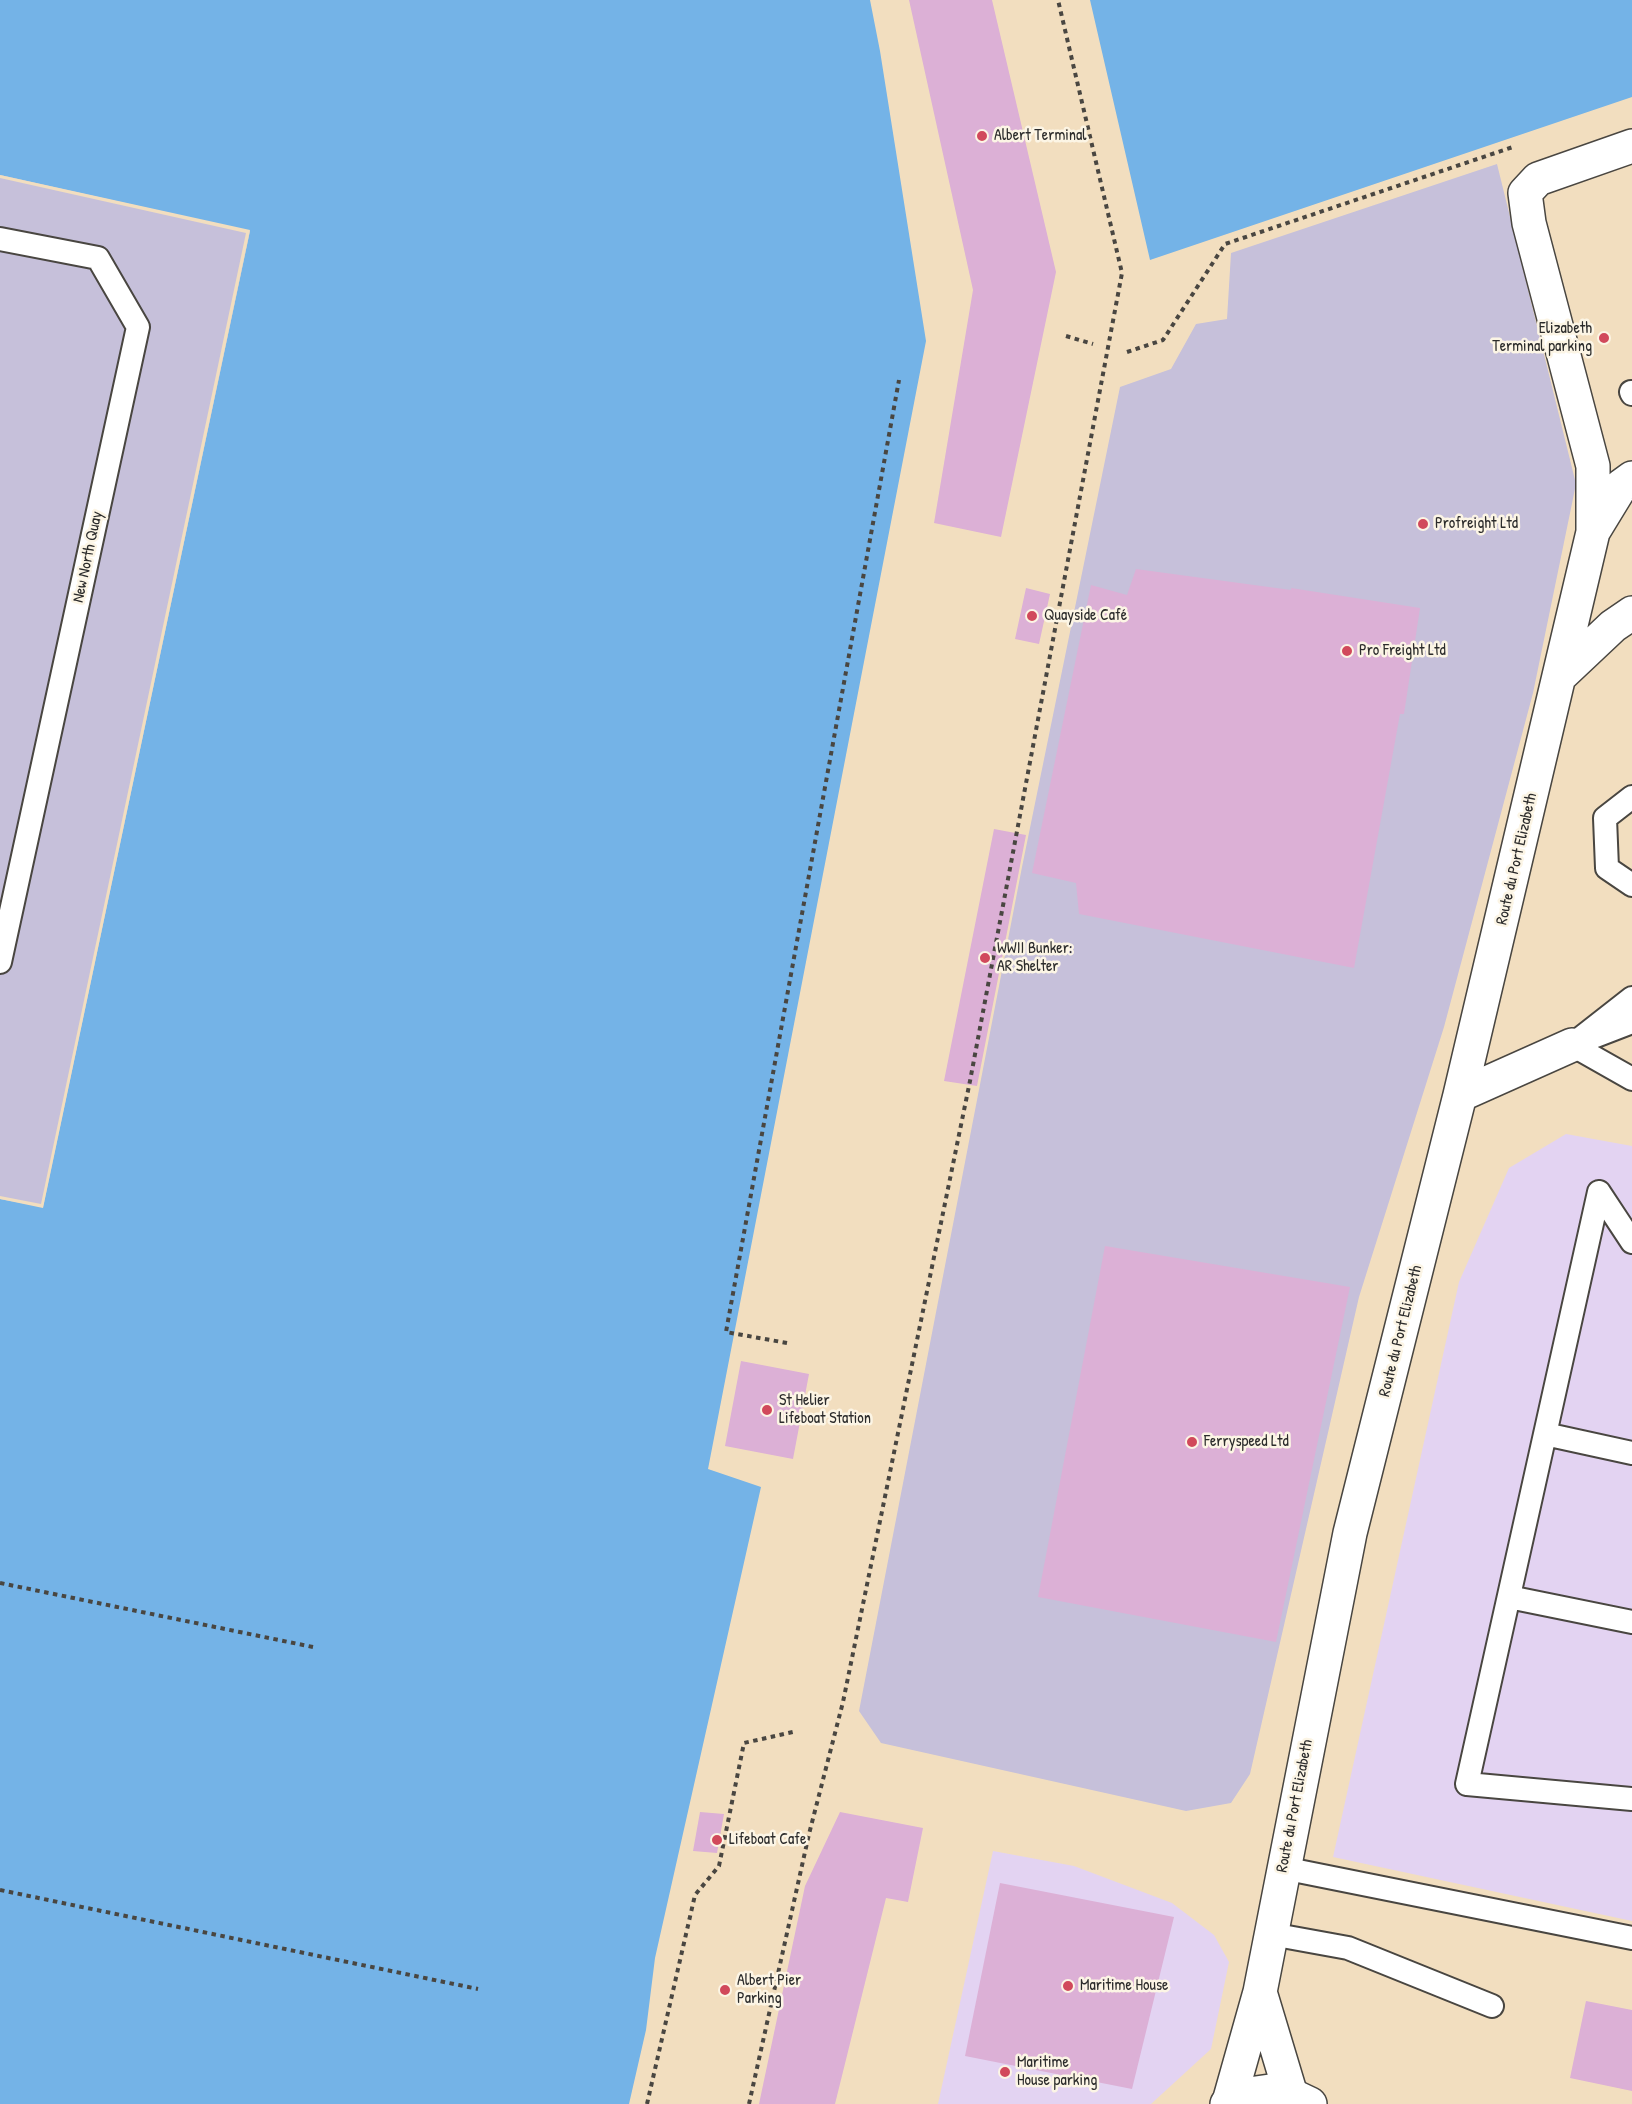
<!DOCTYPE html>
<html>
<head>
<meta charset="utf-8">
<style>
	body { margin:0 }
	canvas { display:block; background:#f2debf }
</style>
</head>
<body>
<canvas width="1632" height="2104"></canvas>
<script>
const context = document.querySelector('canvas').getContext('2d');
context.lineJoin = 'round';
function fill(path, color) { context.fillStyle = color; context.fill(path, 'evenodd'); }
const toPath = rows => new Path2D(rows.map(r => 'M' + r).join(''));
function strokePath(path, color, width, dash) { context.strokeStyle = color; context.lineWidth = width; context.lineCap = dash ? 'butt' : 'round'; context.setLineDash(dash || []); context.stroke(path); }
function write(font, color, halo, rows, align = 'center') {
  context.font = font + ' "Patrick Hand",sans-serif'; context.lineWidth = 5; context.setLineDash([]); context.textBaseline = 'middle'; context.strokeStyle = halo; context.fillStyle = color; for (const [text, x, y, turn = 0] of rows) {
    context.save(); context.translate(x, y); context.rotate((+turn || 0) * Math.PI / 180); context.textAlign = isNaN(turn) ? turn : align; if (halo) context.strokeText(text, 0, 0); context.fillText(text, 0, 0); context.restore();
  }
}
fill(toPath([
	[1566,1134,1632,1146,1632,1921,1333,1857,1459,1282,1509,1168],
	[993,1851,1074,1866,1172,1903,1214,1935,1229,1962,1211,2049,1151,2104,938,2104]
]), '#e3d3f2');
fill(toPath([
	[1497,164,1576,484,1533,693,1444,1027,1359,1297,1250,1774,1231,1803,1186,1811,881,1743,859,1711,1022,867,1120,387,1171,369,1196,324,1227,319,1231,253],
	[0,175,250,230,43,1208,0,1199]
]), '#c6c0da');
fill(toPath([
	[0,0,870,0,880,51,926,341,708,1469,761,1487,655,1958,646,2030,629,2104,0,2104,0,1199,43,1207,250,231,0,175],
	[1090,0,1632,0,1632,97,1150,260]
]), '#74b3e7');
fill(toPath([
	[0,175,250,230,43,1208,0,1199,0,1196,41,1204,246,233,0,178]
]), '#f2debf');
fill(toPath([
	[909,0,992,0,1056,272,1001,537,934,523,973,290],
	[1136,569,1291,590,1291,588,1420,608,1404,714,1400,714,1354,968,1079,914,1076,883,1032,873,1091,585,1127,595],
	[1026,588,1050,594,1039,644,1015,639],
	[994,829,1026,835,977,1086,944,1081],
	[1105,1246,1350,1287,1276,1642,1038,1597],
	[741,1361,809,1374,793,1459,725,1446],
	[700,1812,724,1814,717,1853,693,1851],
	[840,1812,923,1828,908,1902,886,1898,835,2104,759,2104,805,1886],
	[1000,1883,1174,1917,1132,2089,965,2056],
	[1586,2001,1632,2010,1632,2091,1570,2078]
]), '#dcb0d6');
const lane = toPath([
	[0,239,98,258,138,327,0,962],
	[1631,392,1632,394],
	[1632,797,1605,818,1607,868,1632,885],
	[1593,1037,1632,1022],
	[1572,1045,1632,998],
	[1572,1045,1632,1079],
	[1599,1192,1467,1784,1632,1799],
	[1599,1192,1632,1242],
	[1545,1434,1632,1453],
	[1509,1597,1632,1622],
	[1283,1868,1632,1938],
	[1271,1934,1348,1948,1492,2006]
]);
const street = toPath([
	[1593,532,1621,486,1632,478],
	[1561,675,1613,626,1632,613],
	[1460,1095,1572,1045],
	[1260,1992,1291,2095],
	[1229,2102,1260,1992,1350,1533,1460,1095,1593,532,1593,466,1529,223,1525,193,1538,179,1632,146]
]);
const secondary = toPath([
	[1227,2104,1249,2094,1270,2091,1291,2095,1310,2104]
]);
strokePath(lane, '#494641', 26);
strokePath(street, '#494641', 36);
strokePath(secondary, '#494641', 36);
strokePath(toPath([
	[1066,336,1093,344],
	[1127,352,1163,340,1225,244,1513,147],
	[787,1343,726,1332,899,380],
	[0,1583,313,1647],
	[0,1890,478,1989],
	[647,2104,695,1895,719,1866,744,1743,797,1731],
	[749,2104,809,1834,843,1702,970,1081,1122,273,1058,0]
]), '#494641', 4, [4.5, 4.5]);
strokePath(lane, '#fff', 22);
strokePath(street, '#fff', 33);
strokePath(secondary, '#fff', 33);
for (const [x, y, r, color] of [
	[982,136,6,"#d1495b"],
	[1604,338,6,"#d1495b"],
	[1423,524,6,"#d1495b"],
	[1032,616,6,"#d1495b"],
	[1347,651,6,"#d1495b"],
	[985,958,6,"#d1495b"],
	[767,1410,6,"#d1495b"],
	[1192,1442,6,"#d1495b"],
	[717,1840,6,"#d1495b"],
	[1068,1986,6,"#d1495b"],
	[725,1990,6,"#d1495b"],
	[1005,2072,6,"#d1495b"]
]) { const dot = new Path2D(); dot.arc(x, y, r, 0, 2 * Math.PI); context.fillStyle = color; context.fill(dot); strokePath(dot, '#fcf5e5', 2); }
write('16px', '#2b2b2b', '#fcf5e5', [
	["Albert Terminal",994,136],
	["Elizabeth",1592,329,"right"],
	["Terminal parking",1592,347,"right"],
	["Profreight Ltd",1435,524],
	["Quayside Café",1044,616],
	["Pro Freight Ltd",1359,651],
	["WWII Bunker:",997,949],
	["AR Shelter",997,967],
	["St Helier",779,1401],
	["Lifeboat Station",779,1419],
	["Ferryspeed Ltd",1204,1442],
	["Lifeboat Cafe",729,1840],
	["Albert Pier",737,1981],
	["Parking",737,1999],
	["Maritime House",1080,1986],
	["Maritime",1017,2063],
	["House parking",1017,2081]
], 'left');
write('16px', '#2b2b2b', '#fcf5e5', [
	["New North Quay",88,557,-78],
	["Route du Port Elizabeth",1517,859,-77],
	["Route du Port Elizabeth",1401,1331,-76],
	["Route du Port Elizabeth",1295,1806,-79]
]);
</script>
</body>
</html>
